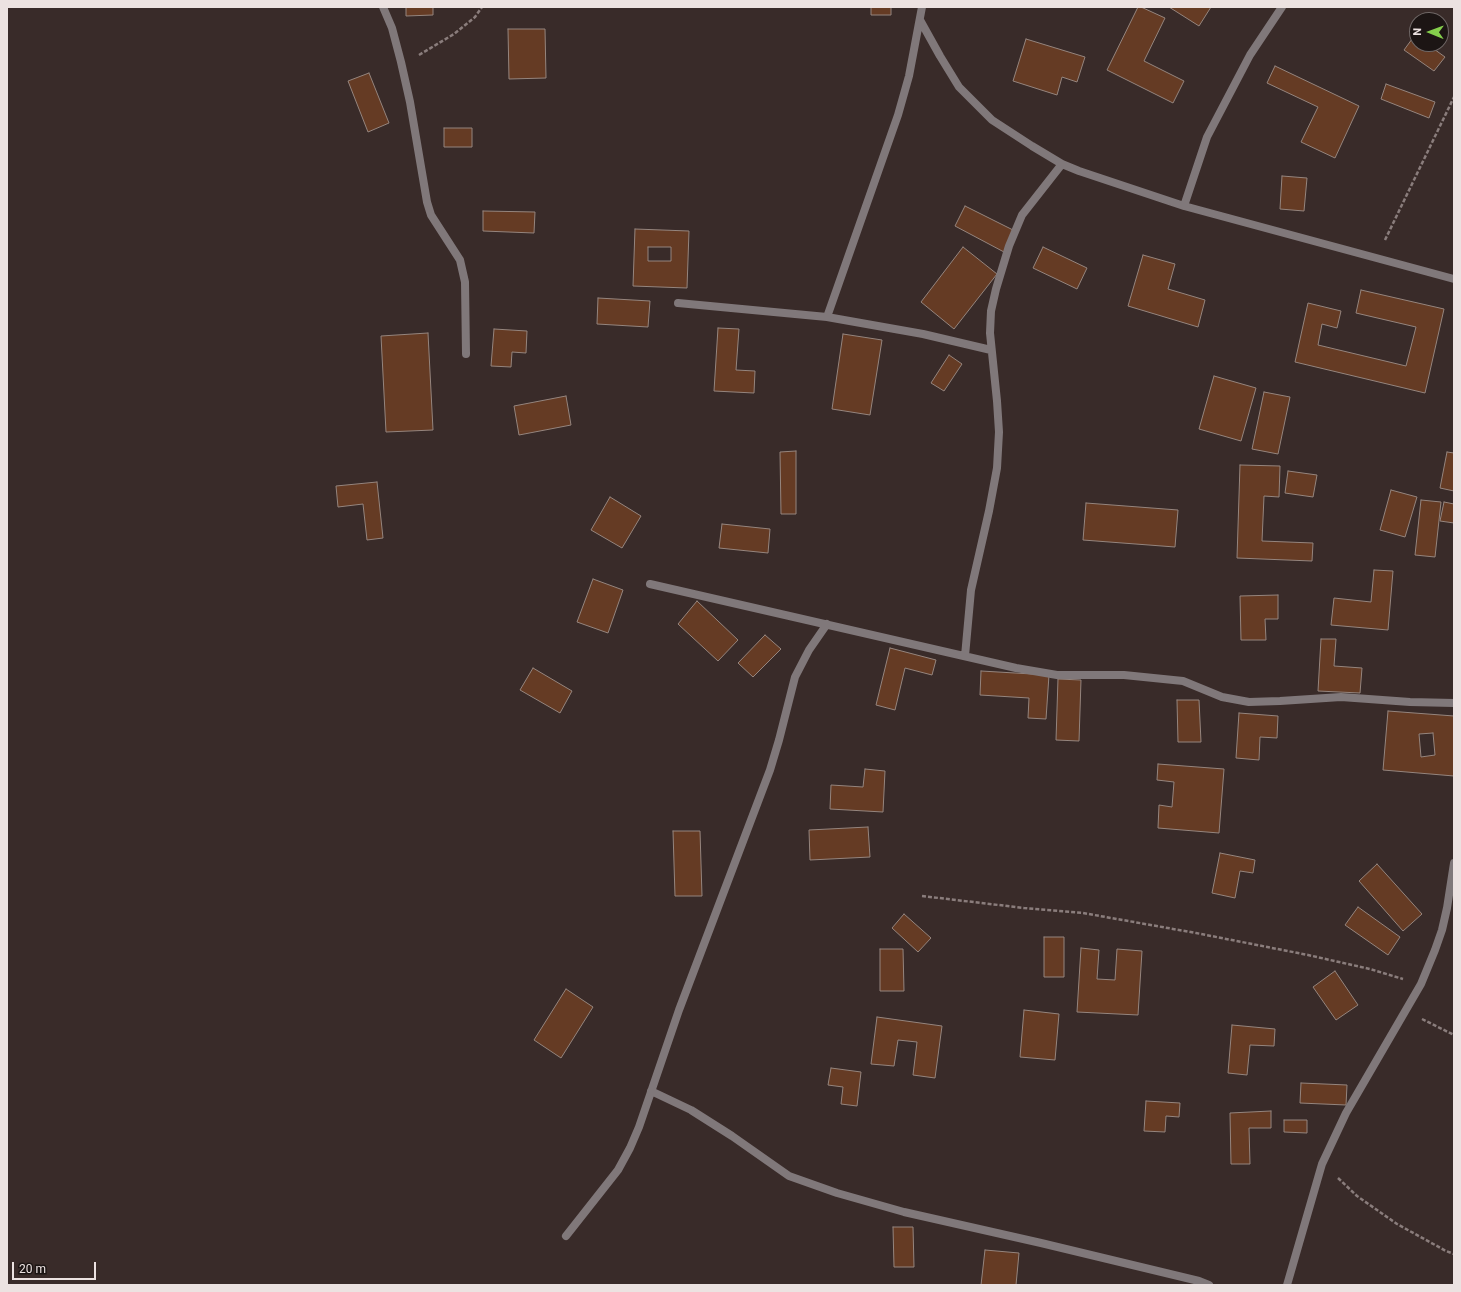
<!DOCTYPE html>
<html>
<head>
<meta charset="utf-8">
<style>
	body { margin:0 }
	#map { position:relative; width:1461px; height:1292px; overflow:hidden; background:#392b29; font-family:Roboto,sans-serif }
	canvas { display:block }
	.frame { position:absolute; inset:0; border:8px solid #ece2e1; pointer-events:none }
	.north { position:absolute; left:1409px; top:12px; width:40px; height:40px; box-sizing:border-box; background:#1c1514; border:1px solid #6f6766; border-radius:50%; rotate:271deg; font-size:11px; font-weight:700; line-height:16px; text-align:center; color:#ece2e1 }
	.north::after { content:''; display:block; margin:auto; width:14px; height:18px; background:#85cf4c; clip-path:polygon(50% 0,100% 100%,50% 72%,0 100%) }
	.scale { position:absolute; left:12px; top:1262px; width:84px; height:18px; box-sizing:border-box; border:2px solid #ece2e1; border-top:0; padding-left:5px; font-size:12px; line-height:14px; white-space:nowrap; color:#ece2e1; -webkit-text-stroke:3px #1c1514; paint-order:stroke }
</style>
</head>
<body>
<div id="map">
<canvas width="1461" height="1292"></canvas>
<div class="frame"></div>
<div class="north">N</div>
<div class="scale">20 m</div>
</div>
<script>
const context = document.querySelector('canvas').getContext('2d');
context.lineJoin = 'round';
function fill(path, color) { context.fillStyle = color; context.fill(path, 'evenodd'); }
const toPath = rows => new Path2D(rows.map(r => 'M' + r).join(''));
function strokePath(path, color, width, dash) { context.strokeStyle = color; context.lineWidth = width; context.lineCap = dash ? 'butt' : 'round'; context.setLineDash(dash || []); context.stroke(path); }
const building = toPath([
	[406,7,433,7,433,15,406,16,406,7],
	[871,7,891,7,891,15,871,15,871,7],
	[1138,7,1141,7,1165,18,1144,61,1184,81,1173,103,1107,70,1138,7],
	[1169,7,1211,7,1199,26,1169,7],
	[508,29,545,29,546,78,509,79,508,29],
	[1415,35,1417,37,1417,44,1427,44,1445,57,1434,71,1404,50,1415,35],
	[1026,39,1085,57,1077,82,1062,77,1057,95,1013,81,1026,39],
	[1275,66,1359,106,1335,158,1301,142,1318,107,1267,83,1275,66],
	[369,73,389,123,368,132,348,81,369,73],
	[1386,84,1435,102,1429,118,1381,99,1386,84],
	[444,128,472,128,472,147,444,147,444,128],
	[1282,176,1307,178,1304,211,1280,209,1282,176],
	[965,206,1015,231,1004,252,955,226,965,206],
	[483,211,535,212,534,233,483,231,483,211],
	[635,229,689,231,687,288,633,286,635,229],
	[648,247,671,247,671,261,648,261,648,247],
	[963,247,997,274,954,329,921,302,963,247],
	[1043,247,1087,268,1077,289,1033,268,1043,247],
	[1143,255,1175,264,1168,289,1205,300,1198,327,1128,306,1143,255],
	[1361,290,1444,309,1425,393,1295,362,1308,303,1341,311,1337,328,1322,324,1318,345,1406,366,1416,327,1356,313,1361,290],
	[598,298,650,301,648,327,597,324,598,298],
	[718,328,739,329,736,370,755,371,754,393,714,391,718,328],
	[494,329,527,331,526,353,512,352,511,367,491,366,494,329],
	[428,333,433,430,386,432,381,336,428,333],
	[843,334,882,340,870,415,832,409,843,334],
	[949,355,962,364,944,391,931,383,949,355],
	[1214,376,1256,388,1241,441,1199,429,1214,376],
	[1264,392,1290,397,1278,454,1252,449,1264,392],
	[566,396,571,425,519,435,514,406,566,396],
	[796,451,796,514,781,514,780,452,796,451],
	[1447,452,1454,453,1454,491,1440,488,1447,452],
	[1240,465,1280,466,1279,497,1264,496,1262,541,1313,543,1312,561,1237,558,1240,465],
	[1288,471,1317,475,1313,497,1285,493,1288,471],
	[377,482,383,538,367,540,363,504,338,507,336,486,377,482],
	[1391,490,1417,497,1405,537,1380,530,1391,490],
	[610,497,641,516,622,548,591,530,610,497],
	[1421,500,1441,502,1435,557,1415,555,1421,500],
	[1444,502,1454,504,1454,523,1440,521,1444,502],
	[1086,503,1178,510,1175,547,1083,540,1086,503],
	[722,524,770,529,768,553,719,548,722,524],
	[1374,570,1393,571,1388,630,1331,625,1334,598,1371,602,1374,570],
	[593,579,623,590,608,633,577,622,593,579],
	[1278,595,1278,619,1265,619,1266,640,1241,640,1240,596,1278,595],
	[697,601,738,640,718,661,678,624,697,601],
	[765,635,781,649,753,677,738,663,765,635],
	[1321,639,1336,639,1334,666,1362,668,1360,693,1318,691,1321,639],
	[890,648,936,660,932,675,905,668,895,710,876,705,890,648],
	[533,668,572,691,560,713,520,690,533,668],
	[981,671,1049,675,1046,719,1028,718,1029,698,980,695,981,671],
	[1058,679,1081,680,1079,741,1056,740,1058,679],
	[1177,700,1199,700,1201,742,1178,742,1177,700],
	[1388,711,1454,716,1454,776,1383,770,1388,711],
	[1433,733,1435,755,1421,757,1419,734,1433,733],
	[1239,713,1278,716,1277,738,1260,737,1259,760,1236,758,1239,713],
	[1158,764,1224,769,1219,833,1158,828,1159,805,1172,807,1174,782,1157,780,1158,764],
	[865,769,885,771,883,812,830,809,831,785,863,787,865,769],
	[868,827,870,857,810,860,809,830,868,827],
	[673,831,700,831,702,896,675,896,673,831],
	[1220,853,1255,860,1253,873,1240,871,1235,898,1212,893,1220,853],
	[1377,864,1422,914,1403,931,1359,881,1377,864],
	[1358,907,1400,937,1388,955,1345,925,1358,907],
	[904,914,931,938,918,952,892,928,904,914],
	[1044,937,1064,937,1064,977,1044,977,1044,937],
	[1081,948,1099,950,1097,979,1115,980,1117,949,1142,951,1138,1015,1077,1012,1081,948],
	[880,949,903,949,904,991,880,991,880,949],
	[1335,971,1358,1005,1336,1020,1313,987,1335,971],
	[566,989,593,1007,561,1058,534,1040,566,989],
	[1024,1010,1059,1014,1055,1060,1020,1057,1024,1010],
	[877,1017,942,1026,935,1078,913,1075,917,1042,898,1040,894,1066,871,1064,877,1017],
	[1232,1025,1275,1029,1274,1046,1250,1045,1247,1075,1228,1073,1232,1025],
	[831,1068,861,1072,857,1106,841,1104,843,1087,828,1085,831,1068],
	[1301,1083,1347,1085,1346,1105,1300,1103,1301,1083],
	[1146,1101,1180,1103,1179,1117,1166,1116,1165,1132,1144,1131,1146,1101],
	[1271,1111,1271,1128,1249,1128,1250,1164,1231,1164,1230,1113,1271,1111],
	[1284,1120,1307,1120,1307,1133,1284,1132,1284,1120],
	[893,1227,913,1227,914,1267,894,1267,893,1227],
	[985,1250,1019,1253,1016,1285,981,1285,985,1250]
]);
fill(building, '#653b24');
strokePath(building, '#95857e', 1);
strokePath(toPath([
	[419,55,454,34,475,17,482,7],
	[1385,240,1454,97],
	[922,896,1024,908,1083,913,1196,933,1308,955,1370,969,1403,979],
	[1422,1019,1454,1035],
	[1338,1178,1357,1196,1397,1224,1446,1251,1454,1254]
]), '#8a7d7c', 2.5, [4, 2]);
strokePath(toPath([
	[383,7,392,28,401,62,410,102,427,202,431,215,460,260,465,282,466,354],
	[920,20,940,56,959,87,992,120,1032,146,1062,164,1079,171,1184,206,1454,279],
	[1184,206,1207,137,1250,55,1282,7],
	[678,303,827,317,923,334,991,350],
	[827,317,898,115,909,76,922,7],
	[650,584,1016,668,1057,675,1124,675,1183,681,1222,697,1249,702,1280,701,1341,697,1410,702,1454,703],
	[965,656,971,590,989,511,997,468,999,432,997,401,990,333,991,311,996,289,1009,246,1022,215,1062,164],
	[651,1091,691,1110,732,1136,789,1176,837,1193,904,1212,1041,1243,1199,1281,1209,1285],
	[566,1236,618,1170,630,1148,639,1127,679,1010,770,770,779,740,795,677,809,650,827,624],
	[1287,1285,1322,1164,1346,1113,1421,984,1435,950,1442,930,1447,908,1454,863]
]), '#80787a', 8);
</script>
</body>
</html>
